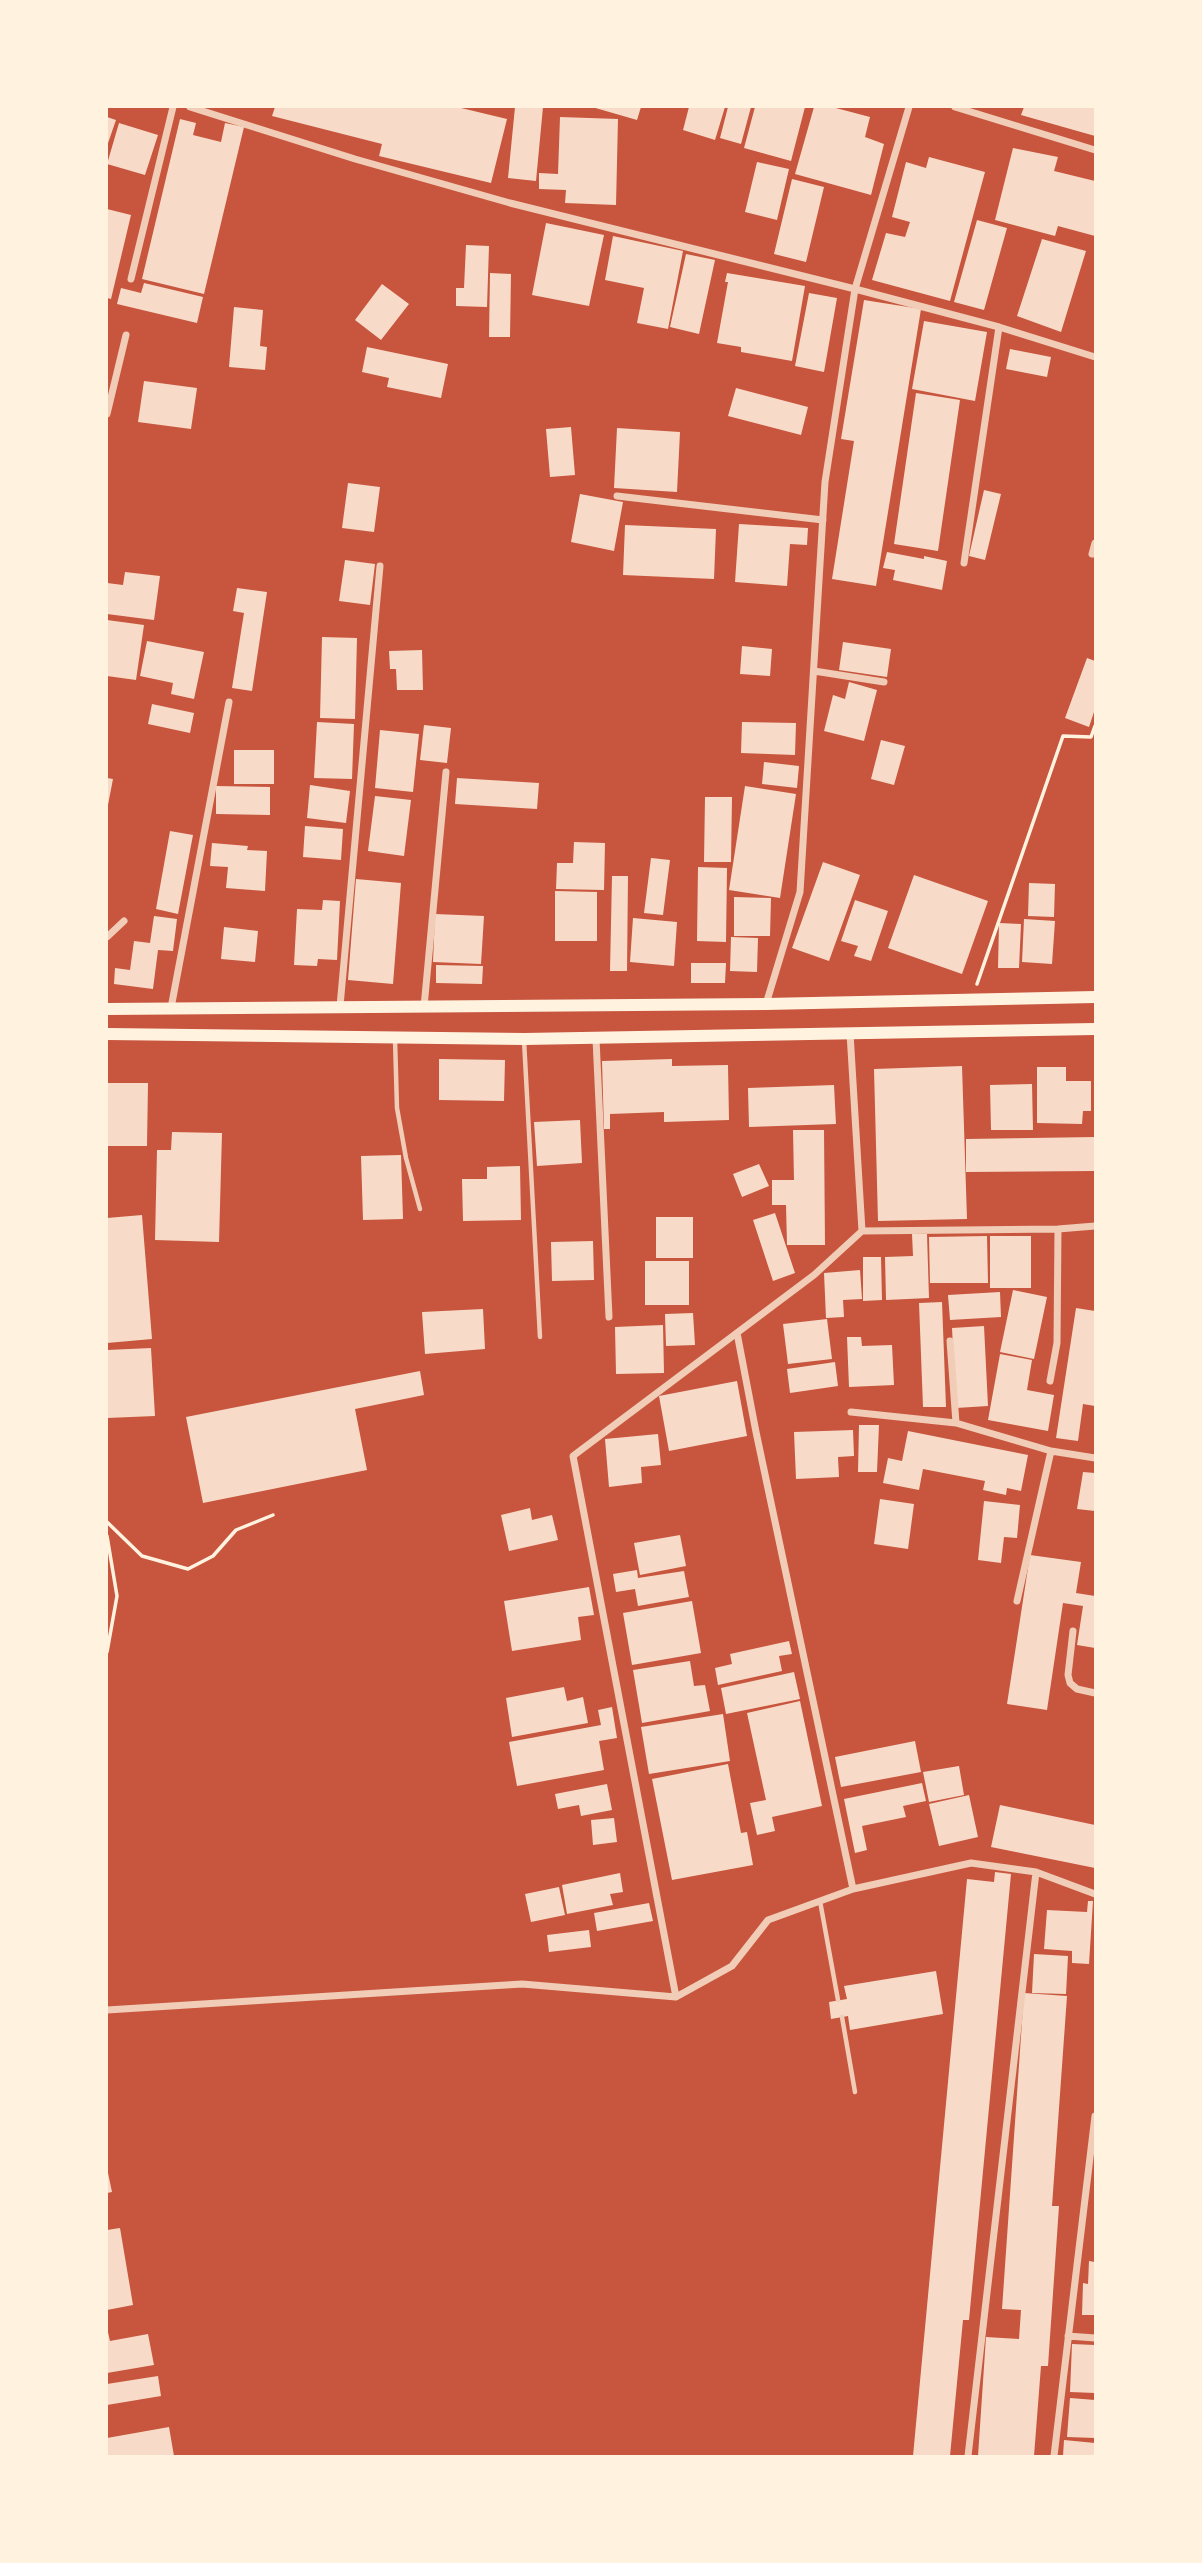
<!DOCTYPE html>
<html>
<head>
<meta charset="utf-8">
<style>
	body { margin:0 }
	#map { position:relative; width:1202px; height:2563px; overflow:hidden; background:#c8553d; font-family:Signika,sans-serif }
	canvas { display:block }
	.frame { position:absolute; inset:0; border:108px solid #fff3e0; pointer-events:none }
</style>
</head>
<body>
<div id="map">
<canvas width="1202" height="2563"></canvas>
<div class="frame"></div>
</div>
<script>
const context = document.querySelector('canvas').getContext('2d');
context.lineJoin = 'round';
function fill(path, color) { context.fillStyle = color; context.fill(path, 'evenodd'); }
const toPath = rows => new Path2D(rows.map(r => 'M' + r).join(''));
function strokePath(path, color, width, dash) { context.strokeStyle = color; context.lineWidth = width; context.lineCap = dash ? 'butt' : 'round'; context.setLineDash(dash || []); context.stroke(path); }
fill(toPath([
	[275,107,457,107,507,119,491,183,379,156,382,144,272,116],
	[515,107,543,107,536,181,508,178],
	[592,107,641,107,637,120],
	[689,107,725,107,715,140,683,130],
	[728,107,751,107,741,144,720,138],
	[755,107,805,107,791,161,744,148],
	[814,107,832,107,870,117,865,137,884,144,871,195,795,174],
	[1024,107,1095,107,1095,136,1021,115],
	[107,117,116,120,107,146],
	[560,117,618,119,616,205,565,203,566,190,539,189,539,173,558,174],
	[180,119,196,123,193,135,221,142,225,123,244,127,204,294,142,279],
	[119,123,158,135,145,175,107,164],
	[1013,148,1058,157,1054,171,1095,181,1095,236,1058,226,1055,236,995,220],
	[929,157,985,172,950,301,872,280,886,233,905,237,910,222,892,217,906,162,926,168],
	[757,162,789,169,777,220,745,212],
	[792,179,824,187,806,262,774,254],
	[107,209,131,215,111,299,107,298],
	[977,220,1007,228,984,310,954,302],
	[546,223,604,235,589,306,532,295],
	[613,236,683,251,668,329,637,323,644,288,605,280],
	[1042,239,1086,251,1061,332,1017,316],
	[466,245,489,246,487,307,456,306,456,288,464,288],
	[686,254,715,260,699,334,670,327],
	[490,273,511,274,510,337,489,337],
	[727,273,805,286,792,361,741,352,741,347,717,343,728,282,725,282],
	[144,283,203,297,197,323,117,304,121,288,141,293],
	[382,284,409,304,381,340,355,320],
	[809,293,837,298,824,372,795,366],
	[864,300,921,309,876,586,832,579,854,441,841,439],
	[234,307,263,310,260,346,267,347,265,370,229,367],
	[924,321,987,332,975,401,912,389],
	[367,347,448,364,441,398,387,387,389,378,362,372],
	[1010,349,1051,357,1047,377,1006,369],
	[144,381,197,388,191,429,138,422],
	[736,388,808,407,801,435,728,416],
	[916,393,960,400,938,551,894,544],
	[571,427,575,475,550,477,546,429],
	[617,428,680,432,677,492,614,488],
	[348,483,380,487,374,532,342,528],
	[984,490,1001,494,985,560,969,556],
	[580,494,623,502,614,551,571,542],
	[739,524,808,528,807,545,790,544,787,586,735,582],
	[625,525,716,529,714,579,623,575],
	[887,552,924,559,924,556,947,561,942,590,893,580,895,570,883,568],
	[345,560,375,564,370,605,339,601],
	[125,572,160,576,154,620,107,614,107,583,123,585],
	[237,588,267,592,252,691,232,688,244,613,233,611],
	[107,620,144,625,136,680,107,676],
	[322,637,357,638,355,719,320,718],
	[147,641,204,652,194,699,171,694,173,683,140,676],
	[843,642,891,649,887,677,839,670],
	[742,646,772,649,770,676,740,674],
	[422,650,423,690,397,690,396,669,390,669,389,651],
	[1087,658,1095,661,1095,709,1089,727,1065,718],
	[849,682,877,690,864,741,824,731,833,695,845,699],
	[152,704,194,713,190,733,148,724],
	[317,722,354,724,352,779,314,778],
	[742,722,796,723,795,755,741,753],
	[424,725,451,728,447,763,420,760],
	[380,730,419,734,413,792,375,788],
	[881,740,905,746,894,785,871,779],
	[234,750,274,750,274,784,234,784],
	[764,762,799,766,797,788,762,784],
	[107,778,113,779,108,805,107,805],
	[457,778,539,783,537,809,455,804],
	[310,785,350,791,346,823,307,818],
	[216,786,270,787,270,815,216,814],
	[745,786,796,794,780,898,729,890],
	[375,796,411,800,404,856,368,851],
	[705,797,732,797,731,862,704,862],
	[305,826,343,829,341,860,303,857],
	[170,831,193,835,178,914,156,909],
	[574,842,605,843,604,890,556,889,557,863,573,863],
	[212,843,248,846,247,850,267,851,265,891,226,888,228,867,210,866],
	[651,858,670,860,663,915,644,913],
	[823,862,860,875,829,961,792,948],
	[698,867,727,868,726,942,697,941],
	[914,875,988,901,962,974,888,948],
	[612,876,628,876,627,971,610,971],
	[356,879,401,883,393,984,348,980],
	[1029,883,1055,884,1054,917,1028,916],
	[555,891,597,892,597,941,555,941],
	[734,897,771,898,770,936,734,936],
	[323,900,340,901,337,960,318,959,317,966,294,965,297,909,322,910],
	[855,900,888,911,871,961,854,956,858,946,841,941],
	[435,914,484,916,481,964,433,962],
	[154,916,177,919,173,951,158,950,153,989,114,984,115,968,130,970,134,941,150,943],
	[633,918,677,922,674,966,630,962],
	[1024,919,1055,921,1052,964,1022,962],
	[999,923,1021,924,1019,968,998,968],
	[224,927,258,931,255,962,221,959],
	[731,937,758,938,757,972,730,971],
	[691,963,726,963,725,983,691,983],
	[436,965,483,966,482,984,436,983],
	[439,1059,505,1060,504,1101,439,1100],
	[672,1059,672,1066,728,1065,729,1120,664,1122,664,1112,610,1114,610,1129,604,1129,602,1061],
	[962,1066,967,1219,878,1221,874,1069],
	[1037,1067,1066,1067,1066,1081,1091,1081,1091,1111,1083,1111,1082,1124,1037,1123],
	[107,1083,148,1083,147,1146,107,1146],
	[1032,1084,1033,1130,991,1130,990,1085],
	[834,1085,836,1124,749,1127,748,1088],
	[580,1120,582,1163,537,1166,534,1122],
	[793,1130,824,1130,825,1245,787,1245,786,1205,772,1205,772,1180,794,1180],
	[172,1132,222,1133,219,1242,155,1240,157,1150,171,1150],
	[1095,1137,1095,1171,966,1172,966,1139],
	[401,1155,403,1219,363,1220,361,1156],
	[759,1164,769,1186,742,1197,733,1174],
	[520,1166,521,1220,463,1221,462,1179,487,1179,487,1167],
	[775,1213,795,1273,773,1281,753,1220],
	[142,1215,152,1339,107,1343,107,1218],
	[656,1217,693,1217,693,1258,656,1258],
	[912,1234,927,1234,929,1298,886,1300,885,1257,913,1256],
	[987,1236,988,1283,930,1283,929,1237],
	[990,1236,1031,1236,1031,1288,990,1288],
	[593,1241,594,1280,552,1281,551,1242],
	[863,1257,881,1257,882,1300,863,1301],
	[645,1261,689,1261,689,1305,645,1305],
	[860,1270,862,1299,843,1300,844,1317,826,1318,824,1273],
	[1013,1290,1047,1297,1034,1359,1000,1352],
	[1000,1292,1001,1317,950,1320,948,1295],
	[942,1302,946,1407,923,1407,919,1303],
	[1076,1308,1095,1311,1095,1406,1083,1404,1078,1441,1056,1438],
	[483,1309,485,1349,425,1354,422,1312],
	[693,1313,695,1345,666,1346,665,1314],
	[827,1319,832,1359,788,1364,783,1324],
	[663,1325,664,1373,616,1374,615,1327],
	[984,1326,988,1406,956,1408,952,1328],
	[847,1337,861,1337,862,1346,892,1345,894,1385,849,1387],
	[151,1348,155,1416,107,1418,107,1350],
	[1000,1354,1032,1360,1027,1390,1054,1395,1048,1431,988,1420],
	[835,1362,838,1386,790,1393,787,1369],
	[420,1371,424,1395,355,1409,367,1470,203,1503,186,1417],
	[737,1381,747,1436,669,1451,659,1396],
	[859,1425,879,1425,877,1472,858,1472],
	[853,1430,854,1456,838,1457,839,1477,796,1479,794,1432],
	[908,1431,1028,1455,1021,1491,1007,1488,1006,1495,983,1490,985,1481,923,1469,919,1490,883,1483,888,1458,902,1461],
	[658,1434,661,1465,641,1467,642,1483,609,1487,605,1439],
	[1083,1472,1095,1473,1095,1511,1077,1509],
	[880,1499,914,1504,908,1549,874,1544],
	[984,1501,1020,1505,1017,1538,1004,1537,1001,1563,978,1560],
	[530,1508,532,1520,552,1515,558,1540,509,1551,501,1515],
	[680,1535,686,1566,640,1575,634,1543],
	[1030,1555,1081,1562,1076,1593,1095,1596,1095,1648,1077,1645,1083,1606,1063,1603,1047,1710,1007,1704],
	[637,1570,638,1578,684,1571,689,1597,638,1606,635,1589,616,1592,613,1574],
	[589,1587,594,1615,578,1617,581,1640,512,1651,504,1601],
	[692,1601,701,1653,632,1665,623,1613],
	[789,1641,792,1654,779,1656,782,1671,718,1685,715,1668,732,1664,730,1654],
	[690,1661,694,1686,705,1685,710,1711,642,1723,633,1670],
	[794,1672,800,1699,726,1714,721,1688],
	[564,1687,567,1701,583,1697,588,1723,512,1737,506,1698],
	[800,1701,822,1806,772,1817,775,1831,757,1835,750,1803,766,1800,747,1713],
	[612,1707,617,1738,599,1741,604,1770,517,1786,509,1742,601,1725,598,1710],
	[723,1714,730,1761,649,1774,641,1727],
	[915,1741,921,1772,841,1787,835,1757],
	[728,1764,741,1833,747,1832,753,1865,672,1880,652,1779],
	[959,1766,964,1795,929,1802,923,1772],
	[922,1783,926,1801,903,1806,906,1817,862,1826,867,1850,855,1853,844,1799],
	[607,1784,612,1810,581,1816,579,1805,558,1809,555,1794],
	[969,1795,978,1837,939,1846,929,1804],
	[1000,1805,1095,1825,1095,1868,991,1847],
	[614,1818,617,1842,593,1845,591,1820],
	[995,1872,1011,1874,969,2320,963,2320,950,2456,913,2456,967,1879,994,1882],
	[620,1873,623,1892,610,1894,613,1905,567,1914,562,1885],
	[559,1887,565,1915,531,1922,525,1894],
	[1088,1901,1093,1901,1089,1964,1072,1963,1072,1951,1044,1949,1047,1910,1087,1912],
	[649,1903,653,1921,597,1931,594,1913],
	[589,1930,591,1947,549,1952,547,1935],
	[1034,1954,1068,1956,1066,1994,1032,1993],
	[936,1971,943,2014,850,2030,848,2016,831,2019,829,2002,847,1999,844,1986],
	[1024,1993,1067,1996,1052,2206,1059,2206,1048,2366,1041,2366,1034,2456,978,2456,986,2337,1019,2339,1021,2310,1002,2309],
	[108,2173,112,2192,107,2193,107,2174],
	[120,2228,133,2305,107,2310,107,2230],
	[1089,2261,1095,2262,1095,2315,1082,2315,1083,2283,1088,2284],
	[107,2328,110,2341,148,2334,154,2365,107,2373],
	[1072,2344,1095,2345,1095,2393,1070,2392],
	[158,2376,161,2396,107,2405,107,2384],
	[1070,2398,1095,2400,1095,2438,1067,2437],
	[169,2427,174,2456,107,2456,107,2438],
	[1064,2440,1095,2443,1095,2456,1063,2456]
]), '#f7dbc8');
strokePath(toPath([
	[977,984,1063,736,1091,737,1095,726],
	[107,1522,142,1556,188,1569,213,1556,236,1530,273,1515],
	[107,1536,117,1596,107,1652]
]), '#fff3e0', 3.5);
strokePath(toPath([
	[395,1039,397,1108,406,1158,420,1209],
	[524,1040,540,1337],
	[820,1901,838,2000],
	[842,2017,855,2092]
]), '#f1ccb7', 4.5);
strokePath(toPath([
	[190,107,355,159,510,203,855,289,999,327,1095,357],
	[955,107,1095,150],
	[131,279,173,107],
	[107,414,126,335],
	[617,496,823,520],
	[1095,543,1092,554,1095,554],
	[964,563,999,327],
	[814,671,884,682],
	[107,937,124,921],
	[766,1004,800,892,825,482,855,289,909,107],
	[340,1006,380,566],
	[424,1007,446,772],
	[171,1008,229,702],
	[850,1033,862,1231],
	[596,1039,609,1317],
	[862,1231,1058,1229,1095,1226],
	[737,1333,756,1432,853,1889],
	[950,1341,956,1423],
	[1050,1381,1057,1343,1058,1229],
	[851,1412,956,1423,1051,1451,1095,1458],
	[1017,1601,1051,1451],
	[1073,1631,1068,1675,1070,1683,1077,1689,1095,1693],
	[676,1997,573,1456,814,1275,862,1231],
	[107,2010,522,1984,676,1997,732,1966,768,1920,853,1889,971,1863,1036,1872,1095,1894],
	[1068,2336,1095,2338],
	[968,2456,1036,1872],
	[1054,2456,1095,2116]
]), '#f1ccb7', 7);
strokePath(toPath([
	[107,1009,766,1004,1095,997],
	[107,1034,524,1039,1095,1029]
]), '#fff3e0', 12);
</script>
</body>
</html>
